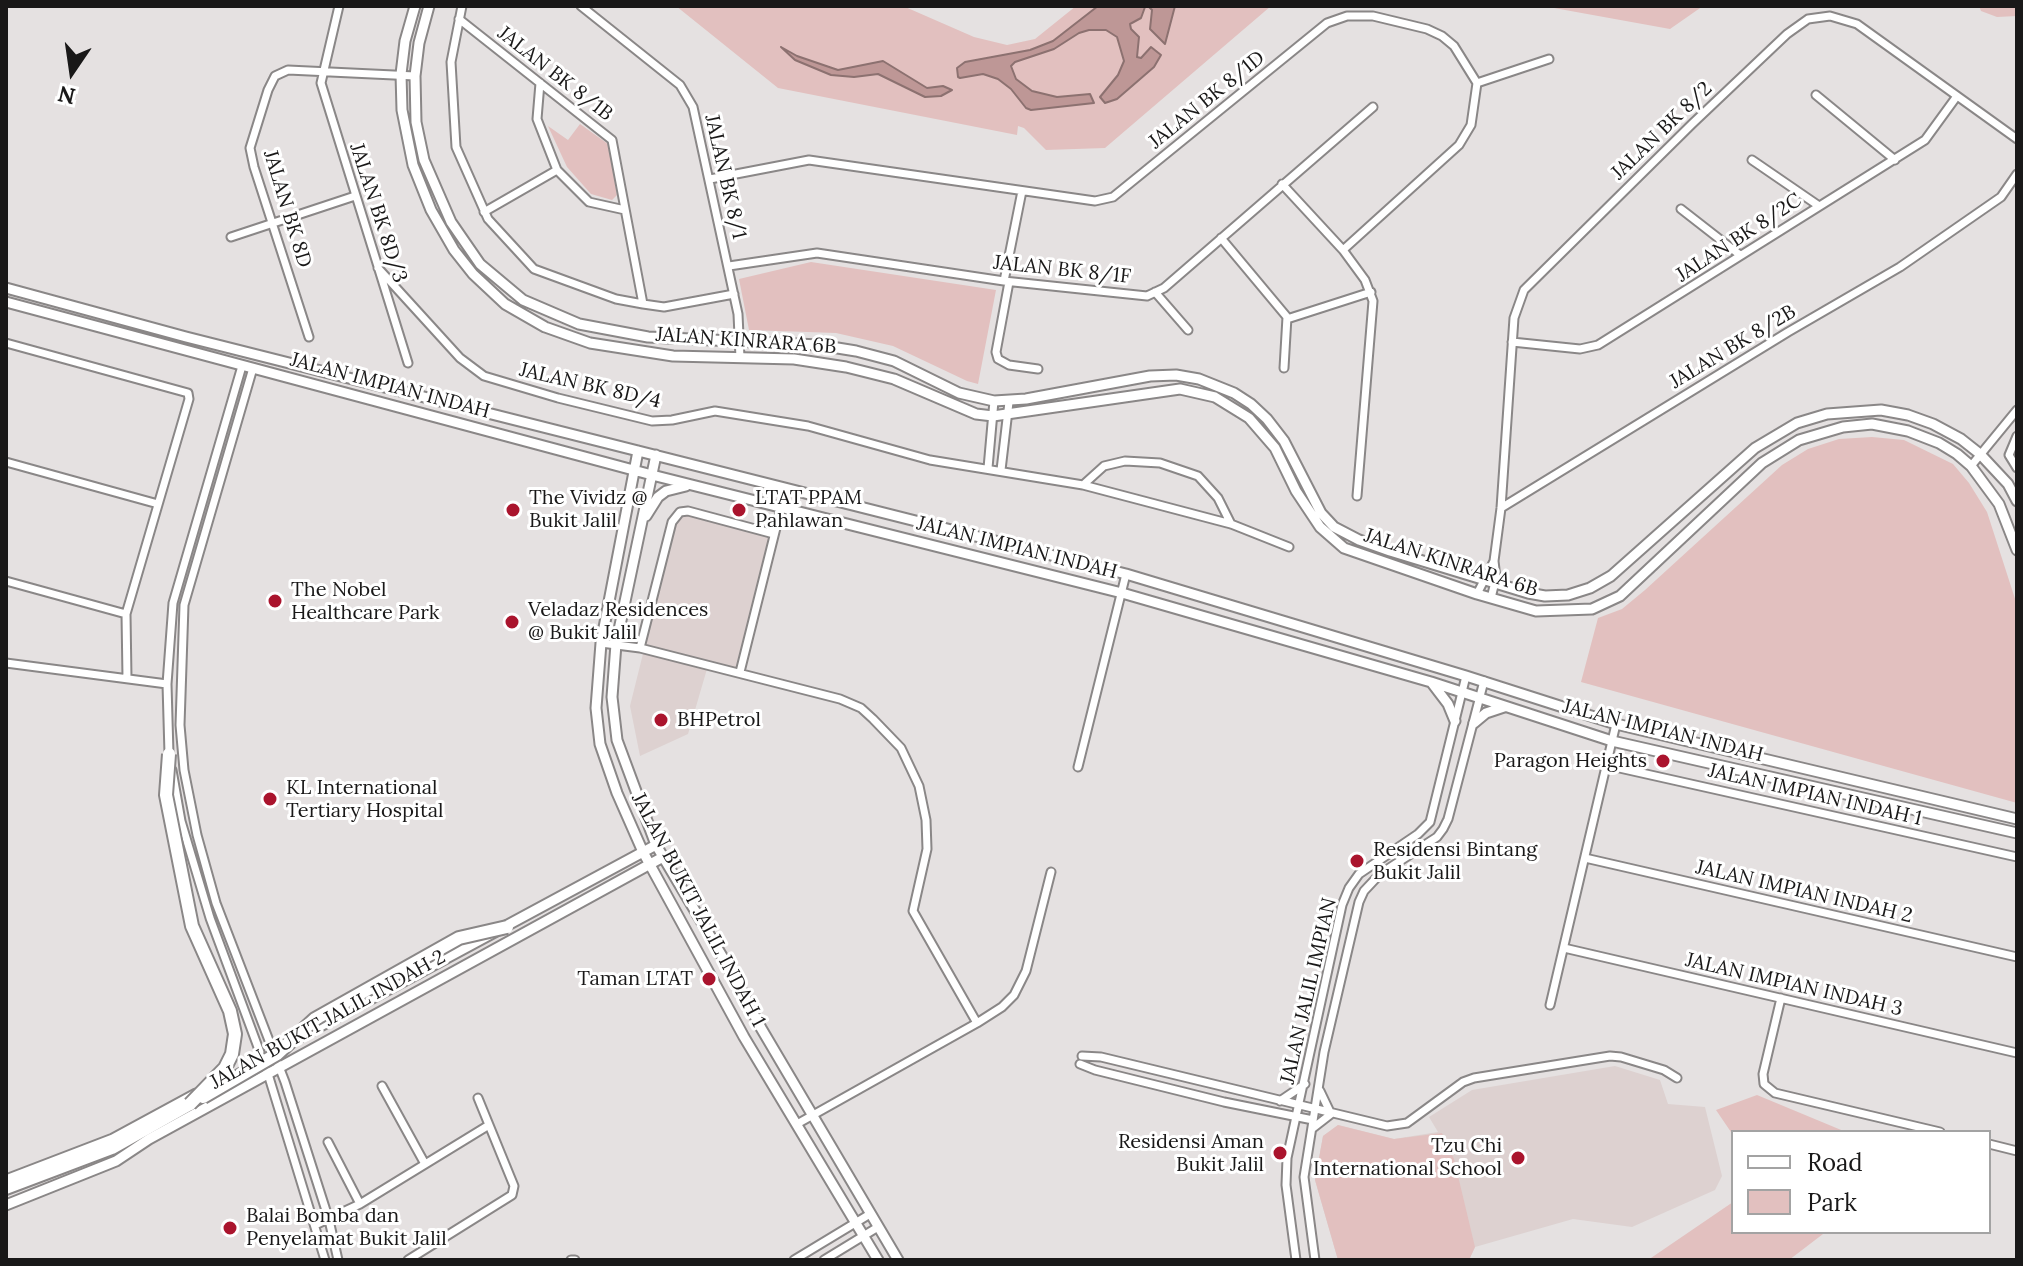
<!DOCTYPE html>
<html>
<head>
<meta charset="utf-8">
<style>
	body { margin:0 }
	#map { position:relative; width:2023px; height:1266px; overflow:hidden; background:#e5e1e1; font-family:Lora,serif }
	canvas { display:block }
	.frame { position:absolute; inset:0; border:8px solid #191818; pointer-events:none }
	.legend { position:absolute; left:1731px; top:1130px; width:260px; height:104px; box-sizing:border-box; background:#fff; border:2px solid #a3a3a3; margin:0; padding:10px 14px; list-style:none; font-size:24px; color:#191818 }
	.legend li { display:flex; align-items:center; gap:16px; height:40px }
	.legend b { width:40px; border:2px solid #a3a3a3 }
	.north { position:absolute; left:32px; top:32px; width:80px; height:80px; -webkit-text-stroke:6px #fff; paint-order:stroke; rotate:193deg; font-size:22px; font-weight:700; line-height:32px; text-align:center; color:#191818 }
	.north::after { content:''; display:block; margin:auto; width:28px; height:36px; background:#191818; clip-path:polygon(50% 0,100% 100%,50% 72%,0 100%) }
</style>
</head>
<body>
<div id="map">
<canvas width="2023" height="1266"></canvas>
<div class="frame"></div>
<ul class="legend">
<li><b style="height:10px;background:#fff"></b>Road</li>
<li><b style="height:22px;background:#e2c0bf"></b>Park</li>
</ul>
<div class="north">N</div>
</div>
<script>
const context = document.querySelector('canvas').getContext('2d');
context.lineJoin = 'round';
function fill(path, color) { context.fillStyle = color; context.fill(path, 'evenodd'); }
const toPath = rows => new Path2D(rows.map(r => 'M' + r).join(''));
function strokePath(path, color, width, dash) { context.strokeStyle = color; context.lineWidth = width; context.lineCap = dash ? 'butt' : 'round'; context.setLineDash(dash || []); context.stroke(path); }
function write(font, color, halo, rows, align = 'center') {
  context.font = font + ' Lora,serif'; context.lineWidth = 6; context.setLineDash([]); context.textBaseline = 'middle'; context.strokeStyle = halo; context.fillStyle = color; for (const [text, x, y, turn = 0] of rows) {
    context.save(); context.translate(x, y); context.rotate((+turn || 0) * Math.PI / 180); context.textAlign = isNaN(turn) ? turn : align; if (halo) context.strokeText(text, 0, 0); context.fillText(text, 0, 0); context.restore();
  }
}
fill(toPath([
	[689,515,770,536,737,668,709,662,688,734,640,756,630,706,675,525,681,516],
	[1615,1066,1660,1080,1668,1104,1705,1107,1722,1176,1715,1190,1632,1227,1573,1219,1475,1247,1469,1260,1338,1260,1315,1180,1323,1136,1338,1125,1394,1139,1438,1132,1429,1117,1472,1090]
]), '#ddd1d0');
fill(toPath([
	[676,6,903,6,974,37,1007,45,1035,39,1076,6,1271,6,1105,148,1046,150,1024,128,1018,126,1017,135,778,88],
	[1543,6,1703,6,1670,29],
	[1979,6,2017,6,2017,16,1997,17,1981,11],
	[580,124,608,144,617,195,612,200,591,194,567,167,548,126,568,140],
	[811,262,996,290,978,384,967,381,893,346,836,333,749,330,739,279],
	[1872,437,1904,440,1953,464,1969,483,1987,512,2017,605,2017,803,1581,682,1598,618,1622,609,1645,590,1782,465,1808,449,1839,439],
	[1757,1095,1846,1132,1733,1132,1733,1135,1716,1110],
	[1338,1125,1394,1139,1442,1133,1454,1159,1475,1247,1469,1260,1338,1260,1315,1180,1323,1136],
	[1733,1202,1733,1232,1824,1232,1823,1234,1789,1260,1648,1260]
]), '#e2c0bf');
const water = toPath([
	[1098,6,1175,6,1165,44,1150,29,1152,10,1149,7,1145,7,1141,18,1130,24,1131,29,1139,37,1137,57,1141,58,1151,47,1161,55,1154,67,1117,99,1105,103,1100,97,1118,75,1124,61,1117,37,1106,30,1089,30,1079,33,1054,49,1015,62,1011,66,1016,79,1032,91,1057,97,1090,94,1094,103,1031,110,1026,108,1011,89,998,79,983,74,960,78,958,77,957,68,965,62,1030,50,1053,41,1098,6],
	[781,47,797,56,838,70,883,61,927,88,943,86,952,90,941,96,925,97,878,74,854,77,831,75,795,60,781,47]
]);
fill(water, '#be9796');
strokePath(water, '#8c7170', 2);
const minor = toPath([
	[339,6,321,83,408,363],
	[462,6,451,62,456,147,488,219,534,269,616,299,643,304,664,307,734,294],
	[581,6,680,85,693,107,738,314,740,358],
	[459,19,612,140,643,304],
	[540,83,537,119,557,170,589,202,625,210],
	[1477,83,1549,59],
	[1816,95,1895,160],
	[1752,160,1819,206],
	[710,179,809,160,1095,201,1113,197,1327,23,1347,16,1373,16,1427,29,1442,36,1454,46,1477,83,1471,125,1459,145,1343,250],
	[1282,184,1343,250,1365,280,1373,301,1357,496],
	[1681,209,1740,255],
	[484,212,557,170],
	[231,237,355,196],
	[1221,238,1287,317,1284,368],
	[729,266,817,253,1004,281,1147,296,1164,288,1373,107],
	[378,268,460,358,484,376,558,398,652,421,672,420,715,411,808,426,930,460,1083,485,1231,524,1289,547],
	[1004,281,1022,191],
	[1009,282,996,352,998,359,1009,365,1038,369],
	[1155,292,1188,330],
	[1287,319,1371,292],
	[309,337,254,167,250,148,268,90,275,76,288,70,415,76],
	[1512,342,1580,349,1598,345,1925,140,1957,96],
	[6,343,188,393,189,399,126,614,127,678],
	[253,368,184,605,180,725,184,770,197,835,216,903,285,1082,329,1220,338,1260],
	[2017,436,2009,455,2017,468],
	[6,462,158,504],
	[1971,466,2017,410],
	[988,468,994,401],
	[1001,470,1009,402],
	[1083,485,1104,466,1125,461,1160,463,1198,476,1218,498,1231,524],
	[1501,508,1788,332,1900,267,2001,197,2017,174],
	[6,581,126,614],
	[1477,594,1494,561],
	[1491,598,1496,578,1494,561,1501,508,1514,318,1524,290,1692,124,1787,34,1808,19,1830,16,1857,24,2017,139],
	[601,643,640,648,840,699,861,708,873,719,901,748,919,786,926,820,927,849,913,911,977,1023],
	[640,648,672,522,680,512,688,511,774,534],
	[6,663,167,684],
	[740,672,781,508],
	[169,754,167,684,173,603,242,366],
	[1606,765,2017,857],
	[1078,767,1126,574],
	[172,770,181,821,210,918,268,1074,325,1260],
	[1585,858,2017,957],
	[1564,948,2017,1053],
	[1781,998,1763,1074,1764,1084,1775,1093,1940,1132],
	[1550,1005,1616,724],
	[1082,1056,1101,1057,1387,1126,1407,1123,1463,1082,1474,1078,1610,1056,1621,1057,1664,1070,1677,1078],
	[1080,1064,1095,1070,1224,1102,1313,1120],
	[382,1086,425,1164],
	[1280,1101,1305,1084],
	[797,1124,977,1023,1002,1007,1014,995,1026,971,1051,872],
	[1313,1128,1331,1114,1320,1091],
	[328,1142,360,1204],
	[1989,1144,2017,1151],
	[315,1225,360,1204,489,1125],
	[408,1260,512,1195,514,1186,478,1098],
	[571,1260,575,1260],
	[794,1260,870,1214],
	[824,1260,878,1227],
	[1296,1260,1286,1185,1287,1158,1342,905,1349,888,1359,874,1418,834,1430,822,1466,676],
	[1315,1260,1304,1177,1324,1052,1359,902,1364,891,1380,874,1437,837,1443,829,1448,819,1484,681]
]);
const tertiary = toPath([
	[415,6,405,41,401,74,402,110,413,165,431,210,454,250,473,274,505,304,545,327,590,343,673,356,794,359,846,367,894,379,976,414,993,416,1180,389,1215,397,1249,418,1275,448,1296,491,1320,527,1344,548,1477,594,1536,611,1592,609,1620,596,1762,463,1799,440,1843,427,1872,424,1908,431,1939,443,1957,454,1971,466,1999,504,2017,550],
	[429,6,419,43,415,76,416,122,424,160,451,222,480,264,523,300,579,324,648,337,819,345,856,351,894,361,959,393,994,401,1026,399,1150,376,1176,375,1199,379,1234,393,1251,404,1267,419,1284,441,1321,513,1334,527,1359,540,1390,551,1528,593,1545,596,1568,595,1590,588,1611,576,1755,448,1797,423,1827,414,1881,410,1908,415,1933,424,1961,439,1980,454,2008,484,2017,501],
	[6,288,186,337,1126,574,1466,676,1616,724,2017,819],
	[6,302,652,475,1122,593,1431,682,1612,741,2017,833],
	[638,451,601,643,596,708,600,744,617,793,643,852,744,1037,878,1260],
	[656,455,616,644,612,697,617,740,656,845,735,978,761,1028,898,1260],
	[646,516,658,497,666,491,686,486],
	[1432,683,1448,704,1455,721],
	[1474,723,1486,713,1504,707],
	[300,1037,656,845],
	[6,1180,113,1139,196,1094],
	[6,1205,116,1161,149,1139,663,857]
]);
const trunk = toPath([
	[6,1188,112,1148,190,1104]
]);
strokePath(minor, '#8a8787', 11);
strokePath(tertiary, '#8a8787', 13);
strokePath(trunk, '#8a8787', 16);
strokePath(minor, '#fff', 7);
strokePath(tertiary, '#fff', 9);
strokePath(trunk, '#fff', 12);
const trunkBridge = toPath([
	[169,754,166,795,192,926,230,1011,235,1034,232,1054,225,1068,190,1104],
	[203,1097,277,1054,315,1019,459,938,507,927]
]);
strokePath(trunkBridge, '#8a8787', 16, []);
strokePath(trunkBridge, '#fff', 12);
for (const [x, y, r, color] of [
	[513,510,8,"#aa142d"],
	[739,510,8,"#aa142d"],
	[275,601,8,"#aa142d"],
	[512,622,8,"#aa142d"],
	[661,720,8,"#aa142d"],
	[1663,761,8,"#aa142d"],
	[270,799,8,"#aa142d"],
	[1357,861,8,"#aa142d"],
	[709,979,8,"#aa142d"],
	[1280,1153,8,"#aa142d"],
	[1518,1158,8,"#aa142d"],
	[230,1228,8,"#aa142d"]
]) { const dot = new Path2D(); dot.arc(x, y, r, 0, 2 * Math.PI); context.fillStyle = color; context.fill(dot); strokePath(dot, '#fff', 3); }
write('20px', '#191818', '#fff', [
	["JALAN BK 8/1B",555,74,38],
	["JALAN BK 8/1D",1207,100,-39],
	["JALAN BK 8/2",1662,131,-44],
	["JALAN BK 8/1",725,177,77],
	["JALAN BK 8D",287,209,73],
	["JALAN BK 8D/3",378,213,72],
	["JALAN BK 8/2C",1739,238,-33],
	["JALAN BK 8/1F",1062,270,6],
	["JALAN KINRARA 6B",746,341,4],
	["JALAN BK 8/2B",1733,347,-31],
	["JALAN IMPIAN INDAH",390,386,15],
	["JALAN BK 8D/4",590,386,13],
	["JALAN IMPIAN INDAH",1017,548,14],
	["JALAN KINRARA 6B",1451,563,18],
	["JALAN IMPIAN INDAH",1663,731,14],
	["JALAN IMPIAN INDAH 1",1815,795,13],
	["JALAN IMPIAN INDAH 2",1804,892,13],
	["JALAN BUKIT JALIL INDAH 1",698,910,62],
	["JALAN IMPIAN INDAH 3",1794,985,13],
	["JALAN JALIL IMPIAN",1309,991,-77],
	["JALAN BUKIT JALIL INDAH 2",328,1020,-29]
]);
write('20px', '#191818', '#fff', [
	["The Vividz @",529,498],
	["Bukit Jalil",529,521],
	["LTAT PPAM",755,498],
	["Pahlawan",755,521],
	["The Nobel",291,590],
	["Healthcare Park",291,613],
	["Veladaz Residences",528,610],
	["@ Bukit Jalil",528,633],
	["BHPetrol",677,720],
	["Paragon Heights",1647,761,"right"],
	["KL International",286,788],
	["Tertiary Hospital",286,811],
	["Residensi Bintang",1373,850],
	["Bukit Jalil",1373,873],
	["Taman LTAT",693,979,"right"],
	["Residensi Aman",1264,1142,"right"],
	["Bukit Jalil",1264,1165,"right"],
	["Tzu Chi",1502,1146,"right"],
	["International School",1502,1169,"right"],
	["Balai Bomba dan",246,1216],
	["Penyelamat Bukit Jalil",246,1239]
], 'left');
</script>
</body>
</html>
